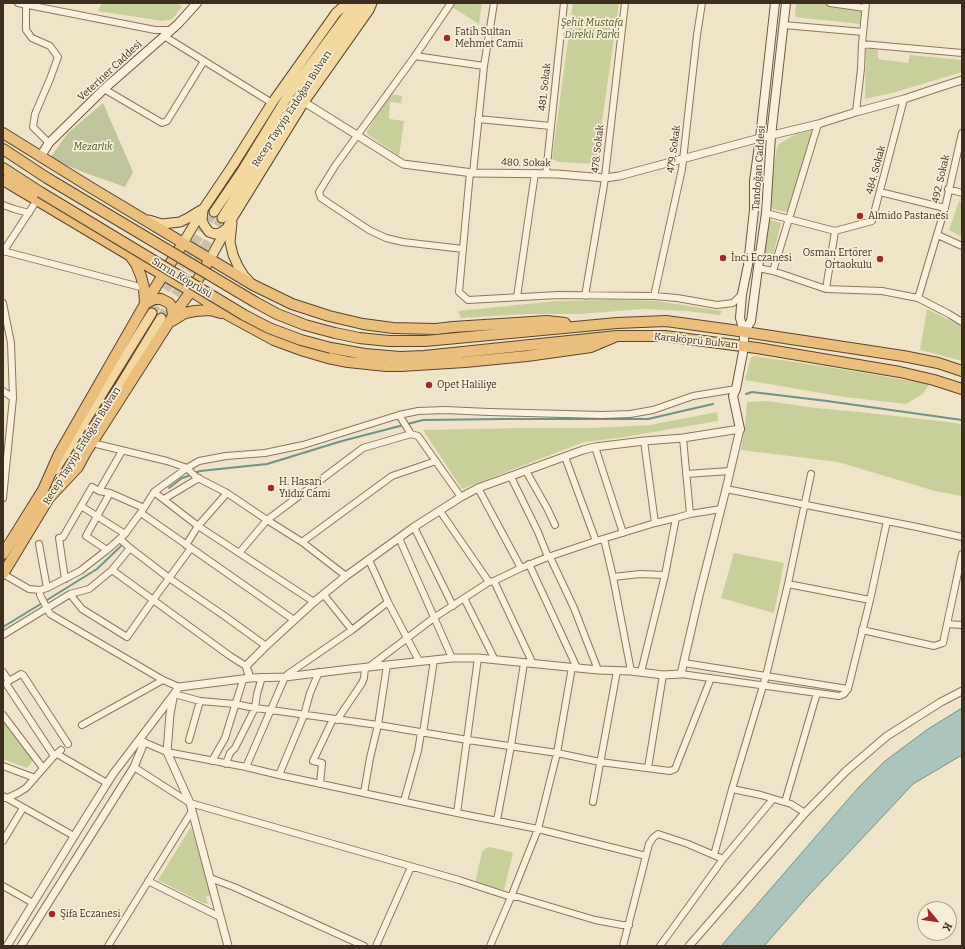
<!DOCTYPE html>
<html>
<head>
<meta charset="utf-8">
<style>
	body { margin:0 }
	#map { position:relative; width:965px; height:949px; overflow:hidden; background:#f0e4c8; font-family:Bitter,serif }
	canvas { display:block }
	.frame { position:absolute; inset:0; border:4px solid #3d2e20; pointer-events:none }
	.north { position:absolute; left:917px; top:901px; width:40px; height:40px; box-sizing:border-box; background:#f7eed8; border:1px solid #ada18e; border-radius:50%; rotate:119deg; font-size:11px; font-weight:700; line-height:16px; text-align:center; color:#3d2e20 }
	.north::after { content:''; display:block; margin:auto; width:14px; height:18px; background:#9e2a2b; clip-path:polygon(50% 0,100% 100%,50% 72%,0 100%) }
</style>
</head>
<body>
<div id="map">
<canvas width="965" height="949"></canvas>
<div class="frame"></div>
<div class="north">K</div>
</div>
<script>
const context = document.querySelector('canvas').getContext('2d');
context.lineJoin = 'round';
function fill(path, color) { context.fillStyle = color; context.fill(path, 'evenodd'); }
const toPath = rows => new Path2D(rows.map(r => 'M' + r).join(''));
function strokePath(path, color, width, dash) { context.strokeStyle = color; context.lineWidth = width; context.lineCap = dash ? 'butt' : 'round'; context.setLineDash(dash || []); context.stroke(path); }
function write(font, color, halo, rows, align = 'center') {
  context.font = font + ' Bitter,serif'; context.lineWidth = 3.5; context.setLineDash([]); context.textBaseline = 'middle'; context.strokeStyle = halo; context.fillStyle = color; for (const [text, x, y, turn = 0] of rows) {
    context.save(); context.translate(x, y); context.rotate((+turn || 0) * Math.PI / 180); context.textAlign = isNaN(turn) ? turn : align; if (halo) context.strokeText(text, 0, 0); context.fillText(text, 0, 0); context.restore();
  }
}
fill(toPath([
	[102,3,177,3,182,6,176,15,172,19,163,21,98,11],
	[455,3,482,3,479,24,452,7],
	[573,3,619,3,596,164,558,162,552,159],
	[796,3,816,3,862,8,860,24,795,17],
	[866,48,878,50,878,59,908,63,910,55,962,60,962,72,892,93,865,99],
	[390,94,402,96,401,103,390,102,389,119,404,121,399,156,367,134,367,131],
	[813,130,788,210,785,212,769,208,768,206,777,147,779,144,796,134],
	[959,201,962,202,962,237,949,230],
	[766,219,781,223,771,264,760,260],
	[617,300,656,301,722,311,720,315,687,311,643,309,580,314,530,314,461,318,458,311,557,301],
	[927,309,962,326,962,361,920,350],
	[754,356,834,368,929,384,924,393,906,404,844,397,786,387,745,380,751,357],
	[767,401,816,408,869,413,956,423,962,425,962,496,935,491,838,462,741,450,745,426,747,402],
	[717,412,718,421,618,438,584,442,462,489,423,430,524,428,590,428,650,425],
	[734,553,784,563,774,613,721,598],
	[3,719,34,759,27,768,3,759],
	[191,827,212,895,206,896,208,904,203,903,158,880],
	[489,847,511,852,513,854,504,890,475,883,482,852,486,848]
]), '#c9cf9b');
fill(toPath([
	[103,103,133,172,125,187,83,172,50,158,68,133]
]), '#bfc49a');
const water = toPath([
	[962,708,962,755,913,784,808,896,764,946,721,946,858,788,885,761,928,729,962,708]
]);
fill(water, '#a9c4bc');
strokePath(water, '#6f938a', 1);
strokePath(toPath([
	[746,394,752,392,827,401,962,420],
	[195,473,200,471,267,464,342,441,423,420,505,419,648,419,713,404],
	[169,488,182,478,191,475],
	[3,627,39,605,97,569,121,546]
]), '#6f938a', 2);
strokePath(toPath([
	[152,313,214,212],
	[161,318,222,218]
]), '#ccc0a6', 9, [9, 4.5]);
const minor = toPath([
	[18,3,155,30,171,30],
	[451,3,415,56,335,166,319,192,321,198,369,230,386,238,403,242,463,249],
	[830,3,865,8],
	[26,4,26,30,32,38,50,46,58,57,50,79,35,114,33,127,49,143],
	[784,25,863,32],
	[164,36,272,103],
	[862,44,962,53],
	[415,56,484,66],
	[104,89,162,123,167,121,204,61],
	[856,112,861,69,862,44,866,3],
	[478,119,551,126],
	[470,172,459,292,468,300,558,295,654,296,677,298,717,305,733,303,742,294],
	[473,173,484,66,494,3],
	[546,174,564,3],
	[948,189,962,193],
	[880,192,945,208],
	[3,205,14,209,29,213],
	[766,213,835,231],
	[937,236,940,236,962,246],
	[3,251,144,288],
	[3,252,37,200],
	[758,268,773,271,826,289,882,291,918,298,949,314,962,322],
	[773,271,818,124],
	[826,289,835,231,872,221,904,99],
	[585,296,604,185,625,3],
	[654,296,682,169,697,35,702,3],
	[517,297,535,173],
	[918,298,945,208,962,133],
	[3,303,11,343,13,398,3,498],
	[3,391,13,398],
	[399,415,411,434],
	[683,438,690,514],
	[644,441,655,523],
	[92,443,167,461,187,468,196,477,227,493,267,520,302,542,346,576],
	[595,447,623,533],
	[565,457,596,541],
	[526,471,547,508,555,525],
	[686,474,730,471],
	[511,477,538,532,548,557],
	[478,488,521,568],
	[726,489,917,527,962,537],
	[99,491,110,493,144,508],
	[154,492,198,526,314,602],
	[164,499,199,478],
	[81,506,125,534],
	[440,511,489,582],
	[141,513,294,620],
	[414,527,453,606],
	[399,538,452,658],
	[120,539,130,548,169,578,226,617,266,646],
	[604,539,613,577,631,671],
	[302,542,392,476,436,461],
	[39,544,47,588],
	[186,545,198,526,227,493],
	[107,550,86,536,110,493],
	[239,553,267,520,363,448,411,434,418,436,461,497],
	[550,557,574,608,598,670],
	[369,560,388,602,419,661],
	[529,564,577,668],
	[112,570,230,656,246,666],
	[3,574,29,589,40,590,47,588,80,571,107,550,125,534,144,508,154,492,187,468,199,461,226,456,265,453,303,445,399,415,418,411,445,410,489,412,602,415,630,414,653,410,693,396,736,389],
	[613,577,640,574,665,575],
	[65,579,59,538,63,537,92,487,99,491,122,451],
	[494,581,533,664],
	[788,584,870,600],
	[40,590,40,595,50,614,163,680,179,687],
	[70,594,82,609,127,637,153,600,191,548],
	[324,595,352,630],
	[464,598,495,660],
	[947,624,962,625],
	[862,630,934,646,943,643,962,554],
	[3,635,70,594,89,589,112,570,130,548],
	[684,663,848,689],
	[369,667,435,617,489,582,494,581,521,568,548,557,596,541,655,523,676,518,690,514,721,509],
	[3,672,9,681],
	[641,672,665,575,676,518],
	[681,674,839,696,844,694,848,689,870,600,887,521],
	[174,694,200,701,235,704,255,708,271,710,378,725,468,740,557,753,600,762,670,771,675,769,711,678],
	[3,715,43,768],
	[337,720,362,683,364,678,365,667],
	[82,725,163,680],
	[423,733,434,660],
	[189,740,200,701],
	[141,741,167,752,246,767,279,775,457,813,538,829,646,856],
	[57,754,107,783],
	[54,756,7,685,7,682,21,674,23,675,68,744],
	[212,761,225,738,243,680],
	[226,764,230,753,235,748,255,708,257,694,262,677],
	[3,766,35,778],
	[134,767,190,803,459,880,511,897,518,897,595,920,622,925,629,925],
	[246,767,285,677,288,674,352,630,388,602],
	[648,768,663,675],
	[279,775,304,715,310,693,319,672],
	[320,784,322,763,313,761,333,719],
	[732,789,761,795,791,804,805,813],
	[364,793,370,758,378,725,387,665],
	[3,796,74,836],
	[4,798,7,798,18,793,26,788,54,756,61,750],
	[404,801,418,751,421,733],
	[593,802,617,671],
	[785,802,817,693],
	[457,813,478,658],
	[497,820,511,746,524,663],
	[3,841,23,808],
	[714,855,732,789,766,676,788,584,811,474],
	[210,878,234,887,364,946],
	[148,881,220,917],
	[3,886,33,903],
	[108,946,192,811],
	[376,946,411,867],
	[490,946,511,897,538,829,557,753,572,667],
	[623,946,649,844,653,838,658,834,688,844,723,859],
	[660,946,723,859,773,799]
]);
const tertiary = toPath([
	[304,102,403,164,473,173,557,174,605,178,619,176,760,138,818,124,856,112,904,99,940,87,962,80],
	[173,698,170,714,167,752,190,803,228,946],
	[7,946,81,825,113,774,174,694,179,687,250,678,285,677,350,669,452,658,478,658,598,670,631,671,663,675,681,674,699,596,726,489,740,429,683,438,644,441,595,447,583,450,478,488,461,497,414,527,346,576,314,602,266,646,246,666,250,678],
	[21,946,134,767,141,750,144,742],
	[689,946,805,813,846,771,887,736,941,702,962,691]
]);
const secondary = toPath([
	[40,157,49,143,104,89,178,24,197,3],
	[744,332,751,321,758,268,766,213,771,136,786,3],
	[740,429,733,396,736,389,744,347,744,332,740,318,742,294,748,265,754,210,754,181,760,138,775,3]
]);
const primary = toPath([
	[203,210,202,220,204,225,209,232,215,234,220,233,226,229],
	[214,212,242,171,289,94,356,3],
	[222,218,297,99,324,59,366,3],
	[149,220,162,224,180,222,188,218,201,210],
	[232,223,230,242,233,255,238,266,244,276,249,281],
	[183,243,204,208,233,165,272,103,336,13,347,3],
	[210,259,233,217,304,102,369,10,372,3],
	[55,470,152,313],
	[60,482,73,463,161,318]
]);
const trunk = toPath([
	[3,133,90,187,253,285,292,304,329,316,363,324,393,328,436,329,453,327,547,321,565,323],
	[3,149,47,178],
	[3,168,40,192],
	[3,180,129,255,191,291,228,315,274,340,304,351,328,358,348,362,386,366,401,366,465,362,527,356,591,347,617,336],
	[131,257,136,264,141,276,144,288,145,304],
	[145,304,154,299,161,299,169,303,172,307,173,316],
	[172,321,185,313,195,311,210,310,221,313],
	[335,333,359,338,389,341,425,341,617,323,666,321,732,330,903,356,938,363,962,371],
	[331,348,365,354,400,357,424,356,617,336,665,336,757,348,900,372,934,380,962,389],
	[3,554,43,490,59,454,145,304,183,243],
	[3,574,49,498,78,467,86,452,173,316,191,291,210,259]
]);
strokePath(minor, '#8d765c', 8);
strokePath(tertiary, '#8d765c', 9);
strokePath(secondary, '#6f573f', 10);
strokePath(primary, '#5b4430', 11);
strokePath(trunk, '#5b4430', 12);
strokePath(minor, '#faf1dc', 6);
strokePath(tertiary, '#faf1dc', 7);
strokePath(secondary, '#faf1dc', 8);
strokePath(primary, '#f3d9a0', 9);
strokePath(trunk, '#eabe7c', 10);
const trunkBridge = toPath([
	[47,178,255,302,277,314,305,325,335,333],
	[40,192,244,315,269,328,301,340,331,348]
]);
strokePath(trunkBridge, '#5b4430', 12, []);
strokePath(trunkBridge, '#eabe7c', 10);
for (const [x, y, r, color] of [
	[447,38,4,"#9e2a2b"],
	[860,216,4,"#9e2a2b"],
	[723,258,4,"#9e2a2b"],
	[880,259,4,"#9e2a2b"],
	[429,385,4,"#9e2a2b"],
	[271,488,4,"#9e2a2b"],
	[52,914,4,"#9e2a2b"]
]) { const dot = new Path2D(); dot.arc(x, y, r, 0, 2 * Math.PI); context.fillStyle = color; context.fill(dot); strokePath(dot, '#f7eed8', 1.5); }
write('italic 10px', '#4d5a26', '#f7eed8', [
	["Şehit Mustafa",592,23],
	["Direkli Parkı",592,35],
	["Mezarlık",93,147]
]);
write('10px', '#3d2e20', '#f7eed8', [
	["Fatih Sultan",455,32],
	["Mehmet Camii",455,44],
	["Almido Pastanesi",868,216],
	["Osman Ertörer",872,253,"right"],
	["Ortaokulu",872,265,"right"],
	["İnci Eczanesi",731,258],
	["Opet Haliliye",437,385],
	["H. Hasari",279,482],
	["Yıldız Cami",279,494],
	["Şifa Eczanesi",60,914]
], 'left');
write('10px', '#3d2e20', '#f7eed8', [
	["Veteriner Caddesi",110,71,-43],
	["481. Sokak",545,87,-84],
	["Recep Tayyip Erdoğan Bulvarı",292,109,-57],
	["478. Sokak",598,149,-84],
	["479. Sokak",674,149,-82],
	["480. Sokak",526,163,1],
	["Tandoğan Caddesi",759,168,-86],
	["484. Sokak",876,170,-75],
	["492. Sokak",941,179,-77],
	["Sırrın Köprüsü",182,278,31],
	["Karaköprü Bulvarı",696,341,6],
	["Recep Tayyip Erdoğan Bulvarı",82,446,-58]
]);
</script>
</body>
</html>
